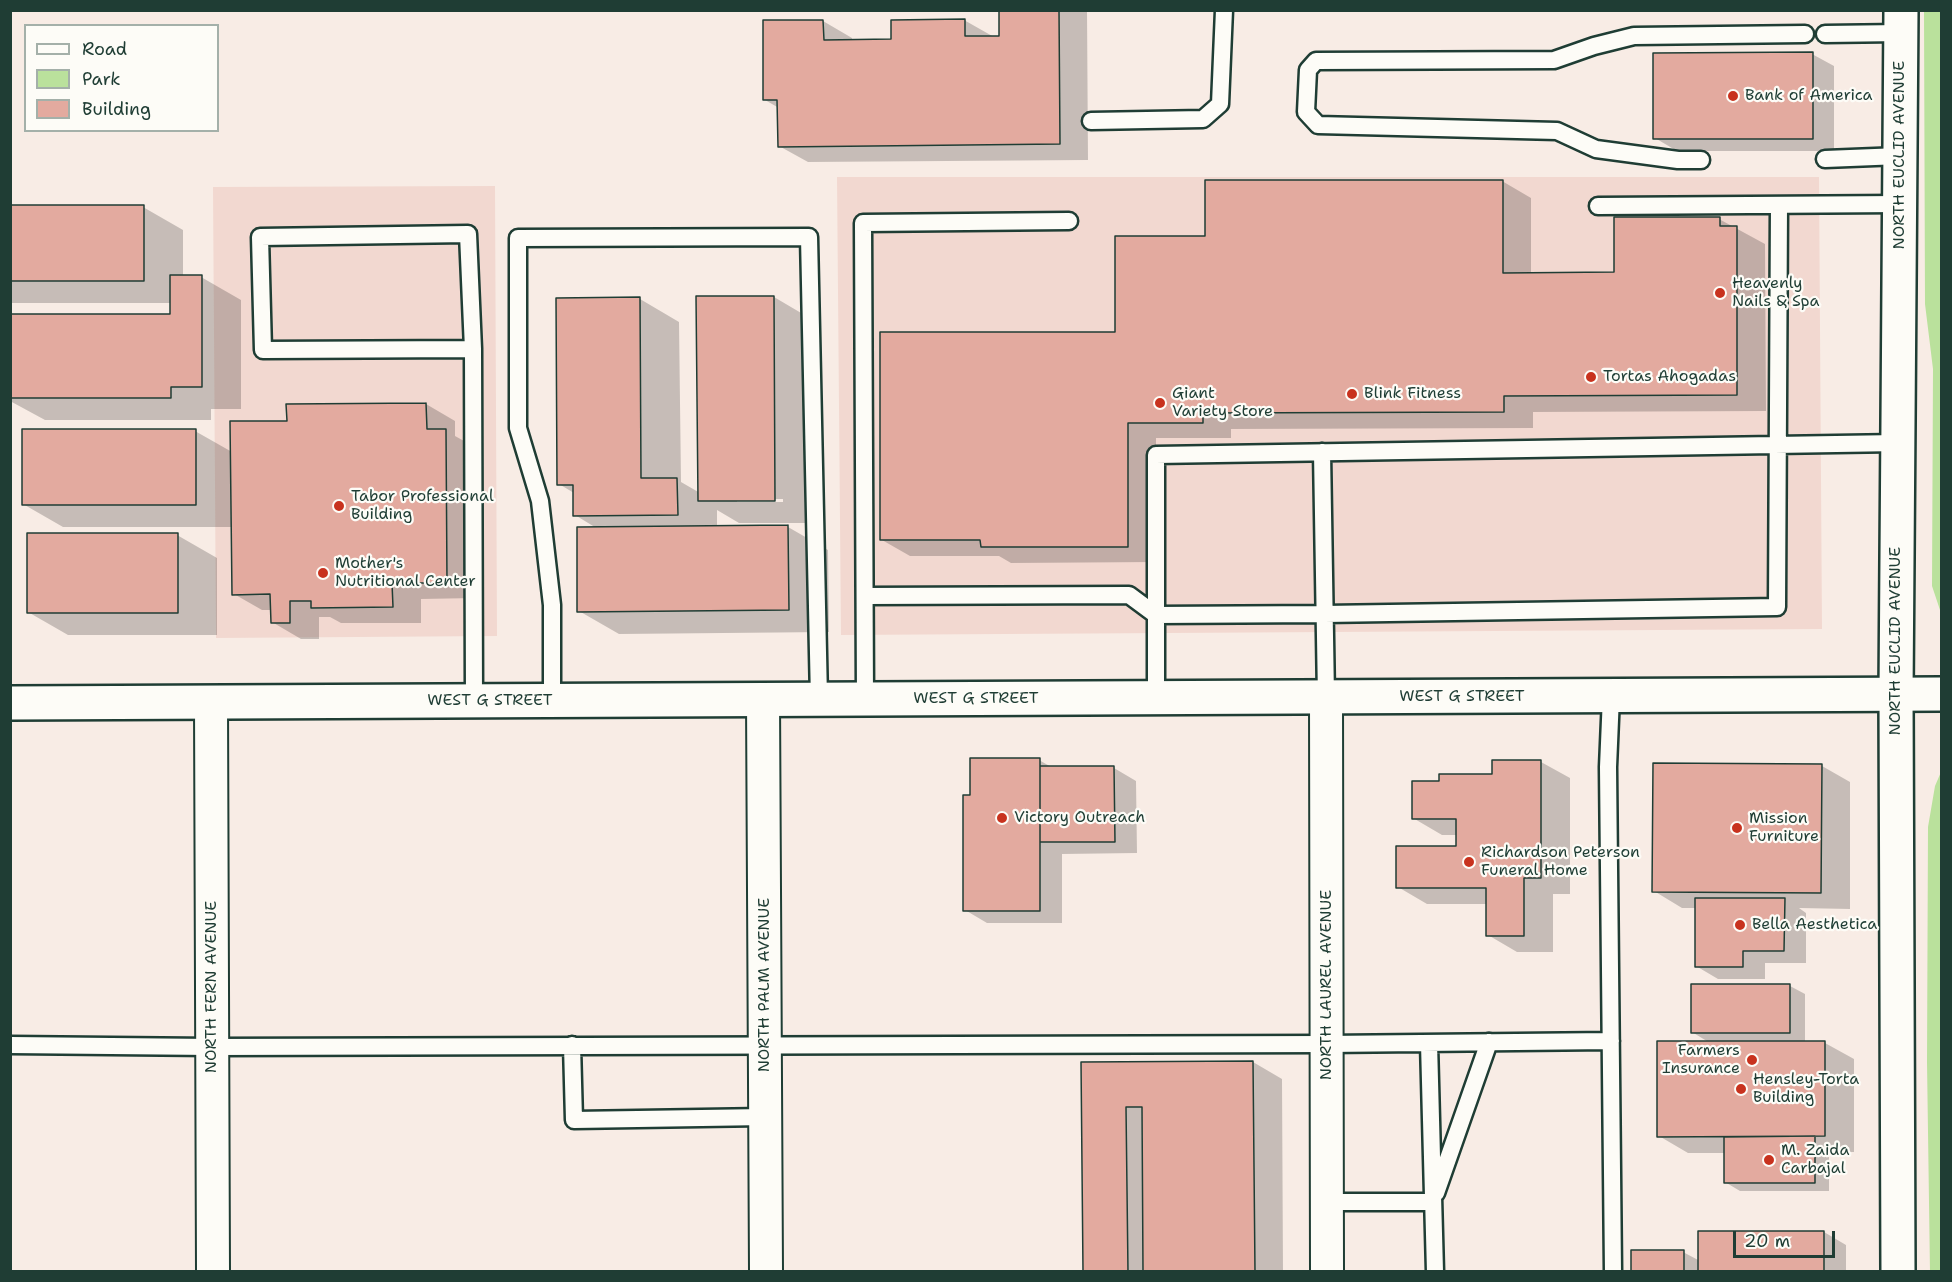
<!DOCTYPE html>
<html>
<head>
<meta charset="utf-8">
<style>
	body { margin:0 }
	#map { position:relative; width:1952px; height:1282px; overflow:hidden; background:#f8ece5; font-family:"Shantell Sans",sans-serif }
	canvas { display:block }
	.frame { position:absolute; inset:0; border:12px solid #1f3d34; pointer-events:none }
	.legend { position:absolute; left:24px; top:24px; width:195px; height:108px; box-sizing:border-box; background:#fdfcf7; border:2px solid #a4b0a9; margin:0; padding:8px 10px; list-style:none; font-size:18px; color:#1f3d34 }
	.legend li { display:flex; align-items:center; gap:12px; height:30px }
	.legend b { width:30px; border:2px solid #a4b0a9 }
	.scale { position:absolute; left:1733px; top:1231px; width:102px; height:27px; box-sizing:border-box; border:3px solid #1f3d34; border-top:0; padding-left:8px; font-size:18px; line-height:21px; white-space:nowrap; color:#1f3d34; -webkit-text-stroke:4px #fdfcf7; paint-order:stroke }
</style>
</head>
<body>
<div id="map">
<canvas width="1952" height="1282"></canvas>
<div class="frame"></div>
<ul class="legend">
<li><b style="height:8px;background:#fdfcf7"></b>Road</li>
<li><b style="height:16px;background:#bae19c"></b>Park</li>
<li><b style="height:16px;background:#e3aa9f"></b>Building</li>
</ul>
<div class="scale">20 m</div>
</div>
<script>
const context = document.querySelector('canvas').getContext('2d');
context.lineJoin = 'round';
function fill(path, color) { context.fillStyle = color; context.fill(path, 'evenodd'); }
const toPath = rows => new Path2D(rows.map(r => 'M' + r).join(''));
function strokePath(path, color, width, dash) { context.strokeStyle = color; context.lineWidth = width; context.lineCap = dash ? 'butt' : 'round'; context.setLineDash(dash || []); context.stroke(path); }
function write(font, color, halo, rows, align = 'center') {
  context.font = font + ' "Shantell Sans",sans-serif'; context.lineWidth = 4.5; context.setLineDash([]); context.textBaseline = 'middle'; context.strokeStyle = halo; context.fillStyle = color; for (const [text, x, y, turn = 0] of rows) {
    context.save(); context.translate(x, y); context.rotate((+turn || 0) * Math.PI / 180); context.textAlign = isNaN(turn) ? turn : align; if (halo) context.strokeText(text, 0, 0); context.fillText(text, 0, 0); context.restore();
  }
}
fill(toPath([
	[837,177,1819,177,1822,629,841,635],
	[495,186,497,636,216,638,213,187]
]), '#f2d8d0');
fill(toPath([
	[1924,11,1942,11,1941,613,1932,586,1933,369,1925,304],
	[1941,772,1942,1271,1930,1272,1927,1062,1928,827,1935,786]
]), '#bae19c');
fill(toPath([
	[1000,10,1087,10,1088,160,808,162,779,146,779,108,765,100,823,21,852,38,852,41,893,41,964,20,994,37,1000,37],
	[1812,54,1834,66,1834,151,1677,151,1655,138],
	[1502,181,1531,198,1531,274,1616,274,1719,219,1765,244,1766,411,1533,412,1533,428,1231,429,1231,438,1156,438,1156,562,1011,563,999,556,910,556,882,540,1116,333,1206,237],
	[10,207,143,207,183,230,183,277,201,277,241,300,241,409,211,409,211,420,45,420,10,401,10,315,171,315,171,303,10,303],
	[774,297,813,320,815,523,739,523,717,510,717,527,788,527,828,550,829,632,619,634,579,611,598,529,575,515,574,493,559,484,640,299,679,322,681,482,700,493],
	[737,499,783,499,783,502,737,502],
	[426,404,455,421,455,436,475,447,476,598,421,599,421,623,341,623,330,617,319,617,319,639,301,639,272,622,272,610,262,610,234,594,233,527,63,527,23,504,195,431,232,452,288,422],
	[177,535,217,558,217,635,68,635,28,612],
	[1039,760,1053,768,1114,768,1136,781,1137,853,1062,854,1062,923,987,923,965,910,972,796],
	[1541,762,1570,778,1570,894,1553,894,1553,952,1517,952,1488,935,1488,904,1427,904,1398,887,1458,848,1458,835,1442,835,1413,818,1441,782,1494,776],
	[1822,766,1850,782,1850,909,1799,908,1806,913,1806,963,1765,963,1765,979,1718,979,1696,966,1697,908,1682,908,1654,891],
	[1790,986,1805,994,1805,1043,1825,1043,1854,1059,1854,1152,1829,1152,1829,1191,1740,1191,1725,1182,1725,1153,1688,1153,1659,1136,1710,1043,1692,1032],
	[1253,1062,1282,1079,1283,1272,1085,1272,1083,1064],
	[1824,1232,1846,1245,1846,1272,1633,1272,1683,1252,1700,1261]
]), '#0003');
const building = toPath([
	[999,10,1059,10,1060,144,778,147,777,100,763,100,763,20,823,20,824,40,891,39,891,20,965,19,965,36,999,36,999,10],
	[1813,52,1813,139,1653,139,1653,53,1813,52],
	[1205,180,1503,180,1503,273,1614,272,1614,217,1720,217,1720,226,1737,226,1737,395,1504,396,1504,412,1203,413,1203,423,1128,423,1128,547,981,547,980,540,880,540,880,332,1115,332,1115,236,1205,236,1205,180],
	[10,205,144,205,144,281,10,281,10,205],
	[170,275,202,275,202,387,171,387,171,398,10,398,10,314,170,314,170,275],
	[696,296,774,296,775,501,698,501,696,296],
	[640,297,641,478,677,478,678,515,573,516,573,485,557,485,556,298,640,297],
	[426,403,427,429,446,429,447,583,392,583,393,607,311,608,311,601,290,601,290,623,271,623,270,594,232,595,230,421,287,421,286,404,426,403],
	[22,429,196,429,196,505,22,505,22,429],
	[788,525,789,610,577,612,577,527,788,525],
	[27,533,178,533,178,613,27,613,27,533],
	[970,758,1040,758,1040,911,963,911,963,795,970,795,970,758],
	[1492,760,1541,760,1541,878,1524,878,1524,936,1486,936,1486,888,1396,888,1396,846,1456,846,1456,819,1412,819,1412,781,1439,781,1439,774,1492,774,1492,760],
	[1653,763,1822,764,1821,893,1652,892,1653,763],
	[1040,766,1114,766,1115,842,1040,842,1040,766],
	[1695,898,1785,898,1784,951,1743,951,1743,967,1695,967,1695,898],
	[1691,984,1790,984,1790,1033,1691,1033,1691,984],
	[1657,1041,1825,1041,1825,1136,1657,1137,1657,1041],
	[1253,1061,1255,1272,1143,1272,1142,1107,1126,1107,1128,1272,1083,1272,1081,1062,1253,1061],
	[1815,1136,1815,1183,1724,1183,1724,1137,1815,1136],
	[1698,1231,1824,1231,1824,1272,1698,1272,1698,1231],
	[1631,1250,1684,1250,1684,1272,1631,1272,1631,1250]
]);
fill(building, '#e3aa9f');
strokePath(building, '#1f3d34', 1.5);
const lane = toPath([
	[1825,34,1901,33],
	[1091,121,1203,119,1220,104,1224,10],
	[1825,159,1900,156],
	[1701,160,1678,160,1596,149,1557,131,1318,125,1306,112,1308,70,1316,61,1554,60,1594,46,1634,36,1805,34],
	[1598,206,1900,204],
	[473,349,468,234,260,237,263,350,473,349,474,701],
	[1322,452,1326,698],
	[865,596,1129,595,1156,615,1325,614,1777,607,1779,205],
	[1611,696,1608,767,1613,1272],
	[1156,698,1156,455,1898,443],
	[865,699,863,223,1069,221],
	[552,700,552,605,540,501,518,428,518,238,809,237,819,699],
	[1429,1043,1435,1272],
	[10,1045,212,1047,1327,1044,1611,1041],
	[572,1045,574,1120,765,1117],
	[1436,1193,1489,1042],
	[1327,1202,1433,1202]
]);
const street = toPath([
	[1326,698,1327,1272],
	[763,699,766,1272],
	[211,703,213,1272]
]);
const secondary = toPath([
	[10,703,1942,694]
]);
const primary = toPath([
	[1898,1272,1896,694,1901,10]
]);
strokePath(lane, '#1f3d34', 21);
strokePath(street, '#1f3d34', 36);
strokePath(secondary, '#1f3d34', 38);
strokePath(primary, '#1f3d34', 38);
strokePath(lane, '#fdfcf7', 16);
strokePath(street, '#fdfcf7', 32);
strokePath(secondary, '#fdfcf7', 33);
strokePath(primary, '#fdfcf7', 33);
for (const [x, y, r, color] of [
	[1733,96,6,"#c8321e"],
	[1720,293,6,"#c8321e"],
	[1591,377,6,"#c8321e"],
	[1352,394,6,"#c8321e"],
	[1160,403,6,"#c8321e"],
	[339,506,6,"#c8321e"],
	[323,573,6,"#c8321e"],
	[1002,818,6,"#c8321e"],
	[1737,828,6,"#c8321e"],
	[1469,862,6,"#c8321e"],
	[1740,925,6,"#c8321e"],
	[1752,1060,6,"#c8321e"],
	[1741,1089,6,"#c8321e"],
	[1769,1160,6,"#c8321e"]
]) { const dot = new Path2D(); dot.arc(x, y, r, 0, 2 * Math.PI); context.fillStyle = color; context.fill(dot); strokePath(dot, '#fdfcf7', 2); }
write('16px', '#1f3d34', '#fdfcf7', [
	["Bank of America",1745,96],
	["Heavenly",1732,284],
	["Nails & Spa",1732,302],
	["Tortas Ahogadas",1603,377],
	["Giant",1172,394],
	["Variety Store",1172,412],
	["Blink Fitness",1364,394],
	["Tabor Professional",351,497],
	["Building",351,515],
	["Mother's",335,564],
	["Nutritional Center",335,582],
	["Victory Outreach",1014,818],
	["Mission",1749,819],
	["Furniture",1749,837],
	["Richardson Peterson",1481,853],
	["Funeral Home",1481,871],
	["Bella Aesthetica",1752,925],
	["Farmers",1740,1051,"right"],
	["Insurance",1740,1069,"right"],
	["Hensley-Torta",1753,1080],
	["Building",1753,1098],
	["M. Zaida",1781,1151],
	["Carbajal",1781,1169]
], 'left');
write('16px', '#1f3d34', '#fdfcf7', [
	["NORTH EUCLID AVENUE",1900,155,-90],
	["NORTH EUCLID AVENUE",1896,641,-90],
	["WEST G STREET",1462,697],
	["WEST G STREET",976,699],
	["WEST G STREET",490,701],
	["NORTH PALM AVENUE",765,985,-90],
	["NORTH LAUREL AVENUE",1327,985,-90],
	["NORTH FERN AVENUE",212,987,-90]
]);
</script>
</body>
</html>
